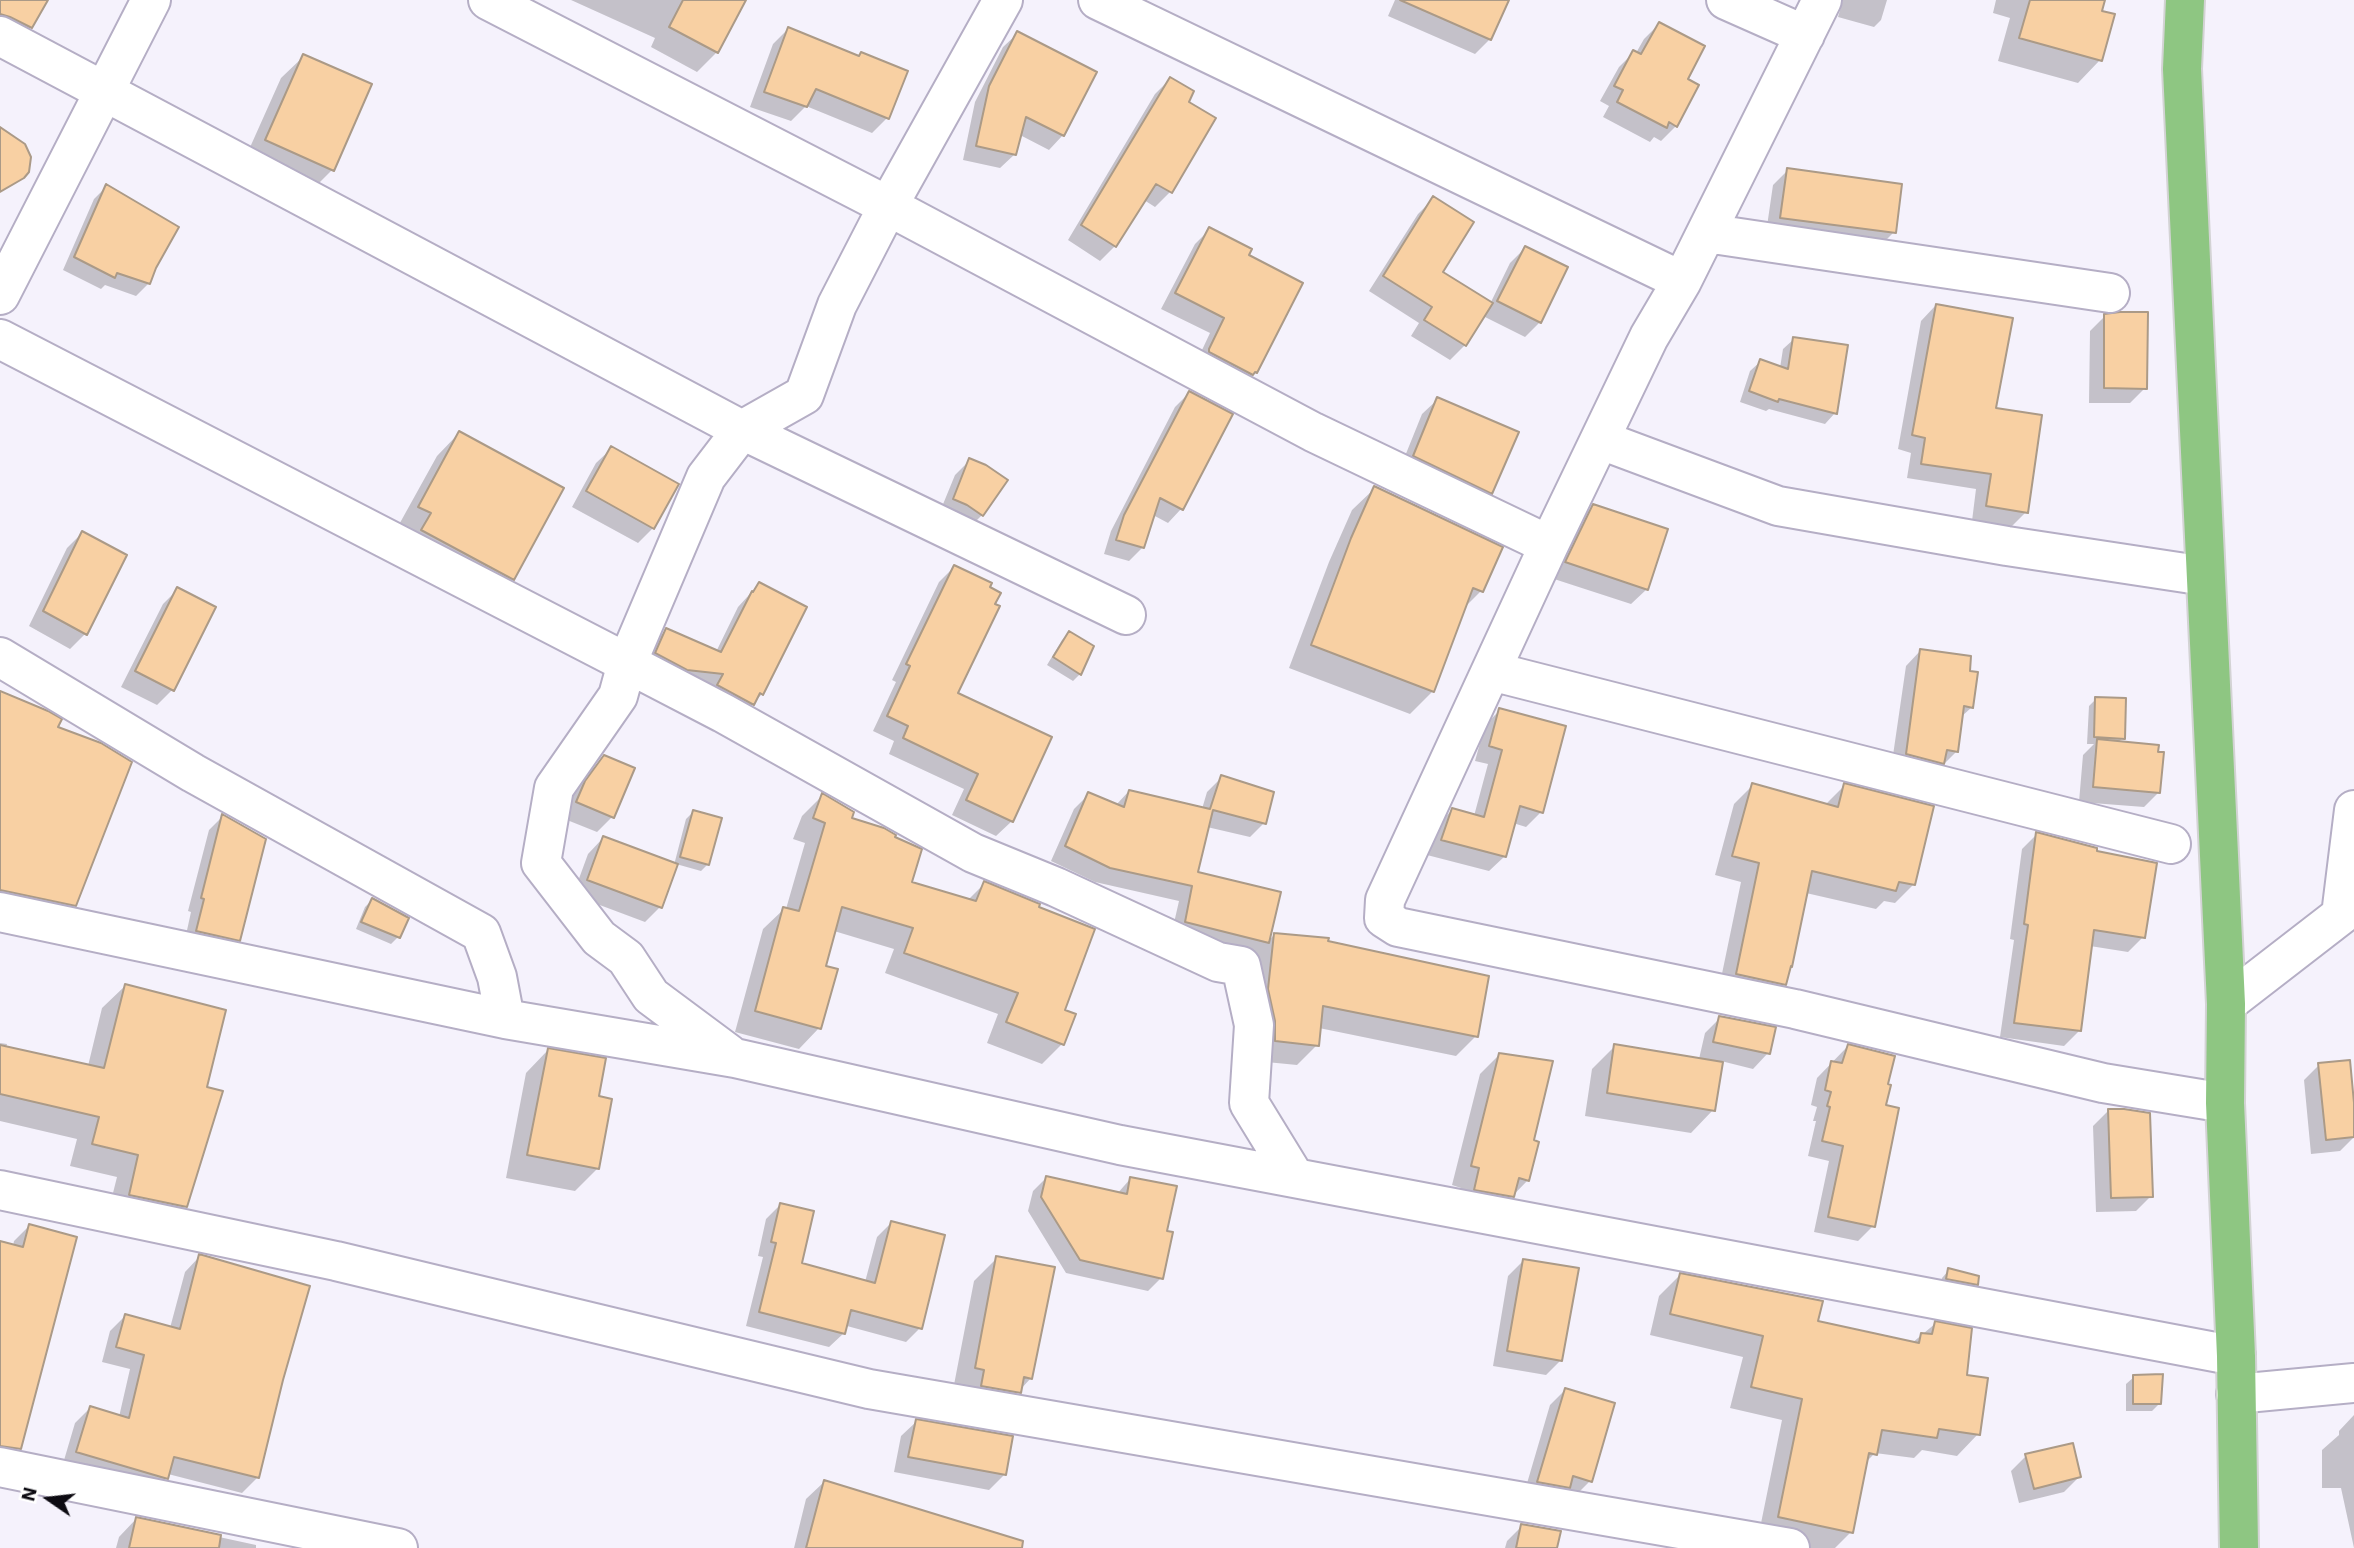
<!DOCTYPE html>
<html>
<head>
<meta charset="utf-8">
<style>
	body { margin:0 }
	#map { position:relative; width:2354px; height:1548px; overflow:hidden; background:#f5f2fc; font-family:"IBM Plex Sans",sans-serif }
	canvas { display:block }
	.north { position:absolute; left:14px; top:1464px; width:70px; height:70px; -webkit-text-stroke:5px #fff; paint-order:stroke; rotate:284deg; font-size:19px; font-weight:700; line-height:28px; text-align:center; color:#0d0b12 }
	.north::after { content:''; display:block; margin:auto; width:24px; height:32px; background:#0d0b12; clip-path:polygon(50% 0,100% 100%,50% 72%,0 100%) }
</style>
</head>
<body>
<div id="map">
<canvas width="2354" height="1548"></canvas>
<div class="north">N</div>
</div>
<script>
const context = document.querySelector('canvas').getContext('2d');
context.lineJoin = 'round';
function fill(path, color) { context.fillStyle = color; context.fill(path, 'evenodd'); }
const toPath = rows => new Path2D(rows.map(r => 'M' + r).join(''));
function strokePath(path, color, width, dash) { context.strokeStyle = color; context.lineWidth = width; context.lineCap = dash ? 'butt' : 'round'; context.setLineDash(dash || []); context.stroke(path); }
fill(toPath([
	[0,0,46,0,31,27,8,50,0,46],
	[571,0,744,0,717,52,697,72,651,47,655,38],
	[1395,0,1507,0,1490,39,1475,54,1388,16],
	[1843,0,1887,0,1881,20,1874,27,1838,17],
	[1996,0,2103,0,2100,12,2100,60,2078,83,1998,61,2010,18,1993,13],
	[1659,24,1686,79,1676,126,1661,141,1654,137,1650,142,1603,117,1609,106,1600,101,1619,67,1634,52,1636,53,1644,39],
	[788,29,887,118,872,133,806,106,791,121,750,107,773,44],
	[1018,33,1063,135,1049,150,1020,135,1015,154,1000,168,963,160,975,102,1003,47],
	[304,56,332,170,310,192,243,163,281,78],
	[1170,79,1186,102,1213,118,1170,192,1155,207,1144,200,1115,246,1100,261,1068,240,1155,94],
	[1788,170,1894,232,1879,247,1766,233,1773,185],
	[106,187,154,267,149,283,136,296,105,285,101,289,63,270,94,199],
	[1433,199,1440,273,1490,304,1510,263,1525,248,1540,322,1525,337,1483,316,1465,345,1450,360,1411,336,1419,323,1369,291,1418,214],
	[1210,229,1246,256,1256,372,1241,387,1195,365,1210,333,1161,309,1195,244],
	[1936,305,1994,410,2026,512,2011,527,1972,521,1976,489,1907,478,1911,453,1898,449,1921,321],
	[2105,316,2145,388,2130,403,2089,403,2090,331],
	[1794,339,1835,413,1825,424,1769,409,1766,411,1740,402,1750,371,1761,361,1780,368,1783,349],
	[1189,393,1231,415,1181,509,1168,523,1153,515,1143,547,1129,561,1104,554,1111,531,1175,407],
	[1438,399,1491,493,1476,508,1399,471,1422,414],
	[459,433,513,579,490,602,396,530,437,456],
	[612,448,653,528,638,543,572,507,596,463],
	[970,460,982,515,967,530,939,514,955,475],
	[1375,488,1481,591,1464,608,1433,691,1410,714,1289,668,1329,562,1352,510],
	[1593,506,1647,589,1631,604,1551,578,1578,521],
	[82,533,85,634,70,649,29,626,67,548],
	[954,567,956,694,1012,821,996,836,952,815,964,789,889,754,894,741,873,731,896,682,892,680,939,582],
	[759,584,762,694,739,718,642,667,652,644,666,630,716,652,738,607],
	[178,589,172,690,157,705,121,687,163,604],
	[1069,633,1080,674,1073,681,1047,665,1062,640],
	[1921,650,1972,707,1961,717,1957,751,1942,766,1891,769,1906,666],
	[0,693,56,728,75,905,49,931,0,920],
	[2096,699,2123,738,2118,742,2159,792,2144,807,2079,802,2083,755,2094,744,2087,744,2089,706],
	[1500,710,1541,812,1526,827,1513,823,1505,856,1489,871,1427,855,1437,825,1452,810,1474,816,1488,764,1475,761,1485,725],
	[604,757,612,817,597,832,562,818,571,798,589,772],
	[1222,777,1264,823,1250,837,1207,827,1196,873,1267,942,1274,935,1476,1036,1456,1056,1319,1028,1317,1045,1297,1065,1256,1061,1254,957,1171,936,1179,901,1095,882,1051,861,1074,809,1089,794,1116,805,1129,791,1202,809,1207,792],
	[1753,785,1826,804,1845,785,1914,884,1895,903,1884,901,1876,909,1806,893,1785,984,1766,1003,1718,993,1741,882,1715,875,1734,804],
	[822,796,850,819,910,883,968,900,985,883,1063,1011,1062,1044,1042,1064,987,1043,998,1014,885,973,894,949,834,931,824,967,819,1028,799,1049,735,1032,763,929,784,909,786,909,805,843,793,839,802,816],
	[693,812,708,864,701,871,676,864,660,907,645,922,573,895,588,854,603,838,674,865,686,819],
	[222,817,239,940,225,953,184,944,191,912,188,911,209,830],
	[2037,834,2143,937,2128,952,2090,946,2079,1031,2064,1046,2000,1037,2014,940,2010,939,2022,849],
	[372,900,406,919,398,937,391,944,356,929,365,907],
	[125,986,204,1088,186,1206,163,1229,107,1217,117,1177,70,1166,77,1139,0,1121,0,1043,7,1044,6,1048,88,1066,102,1008],
	[1720,1018,1768,1053,1753,1069,1721,1061,1713,1110,1691,1133,1585,1116,1592,1069,1615,1046,1699,1059,1705,1033],
	[1848,1046,1886,1085,1873,1226,1858,1241,1814,1232,1829,1161,1808,1156,1816,1121,1813,1121,1817,1107,1811,1105,1817,1078],
	[548,1050,597,1098,598,1168,575,1191,506,1178,526,1073],
	[1500,1054,1531,1141,1528,1180,1493,1216,1456,1209,1461,1188,1452,1185,1480,1074],
	[2319,1065,2354,1121,2354,1137,2340,1151,2311,1154,2304,1080],
	[2108,1111,2151,1196,2136,1211,2096,1212,2093,1126],
	[1046,1178,1117,1194,1131,1178,1165,1233,1161,1278,1148,1291,1066,1273,1028,1211,1033,1191],
	[780,1205,800,1265,865,1282,877,1237,891,1223,920,1328,906,1342,847,1326,844,1333,829,1347,746,1326,763,1257,758,1256,766,1219],
	[29,1226,0,1430,0,1243,13,1246,14,1241],
	[200,1256,281,1380,258,1477,242,1493,168,1474,167,1478,152,1493,62,1467,75,1423,90,1408,119,1417,130,1369,102,1362,110,1331,125,1316,170,1328,185,1272],
	[997,1258,1031,1378,997,1415,953,1390,974,1281],
	[1523,1261,1561,1360,1546,1375,1493,1366,1508,1276],
	[1949,1270,1976,1284,1969,1291,1940,1286,1942,1278],
	[1680,1275,1816,1322,1912,1343,1936,1323,1978,1434,1957,1456,1922,1450,1914,1458,1875,1453,1865,1463,1851,1532,1835,1548,1806,1548,1758,1538,1782,1420,1730,1408,1743,1357,1650,1335,1659,1296],
	[2134,1377,2159,1404,2152,1411,2126,1411,2126,1384],
	[1565,1390,1590,1481,1575,1496,1523,1497,1550,1405],
	[2354,1415,2354,1548,2341,1488,2322,1488,2322,1450,2339,1435,2339,1431],
	[917,1421,1004,1475,989,1490,894,1472,901,1436],
	[2026,1456,2080,1476,2064,1492,2019,1503,2011,1471],
	[824,1482,976,1548,794,1548,806,1499],
	[136,1519,256,1545,256,1548,116,1548,119,1537],
	[1522,1526,1555,1548,1505,1548,1507,1541]
]), '#0003');
const building = toPath([
	[0,0,48,0,32,28,10,17,0,14,0,0],
	[683,0,746,0,718,53,669,27,683,0],
	[1400,0,1509,0,1491,40,1400,0],
	[2030,0,2105,0,2102,11,2115,14,2102,61,2019,38,2030,0],
	[1659,22,1705,46,1688,79,1699,85,1677,127,1669,122,1667,128,1617,102,1623,90,1614,86,1633,50,1641,54,1659,22],
	[788,27,859,56,861,52,908,71,889,119,816,89,807,107,764,92,788,27],
	[1017,31,1097,72,1064,136,1026,117,1016,155,976,146,989,86,1017,31],
	[303,54,372,84,334,171,265,140,303,54],
	[1170,77,1194,91,1189,102,1216,118,1172,193,1156,184,1116,247,1081,225,1170,77],
	[0,127,25,144,31,157,29,172,24,178,0,192,0,127],
	[1787,168,1902,184,1896,233,1780,218,1787,168],
	[106,184,179,227,156,268,150,284,117,273,115,278,74,257,106,184],
	[1433,196,1474,222,1443,272,1493,303,1466,346,1424,320,1432,307,1383,276,1433,196],
	[1209,227,1252,249,1249,255,1303,283,1257,373,1255,372,1253,375,1209,352,1209,349,1224,318,1175,293,1209,227],
	[1525,246,1568,267,1541,323,1497,301,1525,246],
	[1936,304,2013,318,1996,408,2042,415,2028,513,1986,506,1991,474,1921,464,1925,438,1912,435,1936,304],
	[2120,312,2148,312,2147,389,2104,388,2104,314,2120,312],
	[1793,337,1848,345,1837,414,1779,399,1778,402,1749,391,1760,359,1788,369,1793,337],
	[1189,391,1233,414,1183,510,1160,498,1144,548,1116,540,1124,515,1189,391],
	[1437,397,1519,432,1492,494,1413,456,1437,397],
	[459,431,564,488,514,580,421,530,431,513,418,507,459,431],
	[611,446,679,484,654,529,586,491,611,446],
	[969,458,986,465,1008,480,983,516,967,505,953,499,969,458],
	[1374,486,1503,547,1483,592,1473,588,1434,692,1311,645,1351,538,1374,486],
	[1593,504,1668,529,1648,590,1565,562,1593,504],
	[82,531,127,555,87,635,43,611,82,531],
	[954,565,992,583,990,587,1001,593,995,604,1000,606,958,693,1052,737,1013,822,966,800,978,774,903,738,908,726,887,716,910,666,906,664,954,565],
	[759,582,807,607,763,695,760,693,754,705,717,685,723,674,687,670,655,653,666,628,721,652,752,591,753,592,759,582],
	[177,587,216,607,174,691,135,671,177,587],
	[1069,631,1094,646,1081,675,1053,657,1069,631],
	[1920,649,1971,656,1970,671,1978,672,1973,708,1964,706,1958,752,1947,750,1944,764,1906,754,1920,649],
	[0,691,48,711,62,719,58,727,101,743,132,762,76,906,0,890,0,691],
	[2095,697,2126,698,2125,739,2094,737,2095,697],
	[1499,708,1566,726,1543,813,1520,806,1506,857,1441,840,1452,808,1484,817,1502,750,1489,746,1499,708],
	[2097,739,2159,745,2158,752,2164,752,2160,793,2093,787,2097,739],
	[604,755,635,768,614,818,576,802,585,781,604,755],
	[1221,775,1274,792,1266,824,1213,810,1198,872,1281,892,1269,943,1185,922,1192,886,1110,868,1065,846,1088,792,1124,807,1129,790,1210,809,1221,775],
	[1752,783,1838,807,1844,783,1934,806,1915,885,1899,882,1896,891,1812,871,1792,967,1791,966,1786,985,1736,974,1759,863,1732,856,1752,783],
	[822,793,854,812,852,818,884,828,896,835,895,837,922,849,912,882,976,901,984,881,1040,904,1039,907,1095,929,1065,1010,1076,1014,1064,1045,1006,1022,1018,993,904,953,913,928,842,907,826,966,838,969,821,1029,755,1011,783,907,799,911,825,823,813,818,822,793],
	[693,810,722,818,709,865,680,857,693,810],
	[222,814,266,839,240,941,196,931,204,899,201,898,222,814],
	[2036,832,2097,848,2097,851,2157,863,2145,938,2094,930,2081,1031,2014,1023,2028,925,2024,924,2036,832],
	[603,836,678,864,662,908,587,880,603,836],
	[372,898,409,918,400,938,361,922,372,898],
	[1274,933,1329,938,1328,941,1489,976,1478,1037,1323,1006,1319,1046,1275,1041,1275,1021,1268,989,1274,933],
	[125,984,226,1010,207,1087,223,1091,187,1207,129,1195,138,1155,92,1144,99,1117,0,1094,0,1045,104,1068,125,984],
	[1719,1016,1776,1027,1770,1054,1713,1042,1719,1016],
	[1614,1044,1723,1062,1715,1111,1607,1093,1614,1044],
	[1848,1044,1895,1056,1888,1084,1891,1085,1886,1105,1899,1108,1875,1227,1828,1217,1843,1146,1822,1141,1830,1107,1827,1106,1831,1092,1825,1090,1831,1061,1842,1063,1848,1044],
	[548,1048,606,1058,599,1096,612,1099,599,1169,527,1155,548,1048],
	[1499,1053,1553,1061,1534,1140,1539,1142,1529,1181,1519,1178,1514,1197,1474,1190,1479,1168,1471,1166,1499,1053],
	[2350,1060,2354,1103,2354,1137,2326,1140,2318,1063,2350,1060],
	[2108,1109,2124,1109,2150,1113,2153,1197,2111,1198,2108,1109],
	[1046,1176,1127,1194,1130,1177,1177,1186,1167,1231,1173,1232,1163,1279,1080,1260,1041,1197,1046,1176],
	[780,1203,814,1211,802,1263,875,1283,891,1221,945,1235,922,1329,851,1310,845,1334,759,1312,776,1243,771,1242,780,1203],
	[29,1224,77,1237,21,1449,0,1446,0,1241,23,1247,29,1224],
	[199,1254,310,1286,283,1380,259,1478,174,1457,168,1479,76,1452,90,1406,129,1418,144,1355,116,1347,125,1314,180,1329,199,1254],
	[996,1256,1055,1267,1032,1379,1024,1377,1021,1393,981,1386,984,1370,975,1368,996,1256],
	[1523,1259,1579,1268,1562,1361,1507,1351,1523,1259],
	[1948,1268,1979,1276,1978,1285,1946,1279,1948,1268],
	[1680,1273,1823,1301,1818,1321,1919,1343,1921,1333,1932,1334,1935,1321,1972,1328,1967,1375,1988,1378,1980,1435,1939,1429,1937,1438,1882,1430,1877,1455,1869,1453,1853,1533,1778,1517,1802,1399,1751,1387,1763,1336,1670,1314,1680,1273],
	[2163,1374,2161,1404,2133,1404,2133,1375,2163,1374],
	[1565,1388,1615,1403,1592,1482,1573,1476,1570,1488,1537,1482,1565,1388],
	[916,1419,1013,1436,1006,1475,908,1457,916,1419],
	[2073,1443,2081,1477,2034,1489,2025,1454,2073,1443],
	[824,1480,1023,1541,1022,1548,806,1548,824,1480],
	[136,1517,221,1535,219,1548,129,1548,136,1517],
	[1521,1524,1561,1531,1557,1548,1516,1548,1521,1524]
]);
fill(building, '#f8d0a3');
strokePath(building, '#ab9a87', 2);
const minor = toPath([
	[488,0,888,206,1313,432,1549,545],
	[1098,0,1682,281],
	[1726,0,1805,35],
	[1822,0,1682,281,1649,337,1549,545,1385,900,1384,918,1398,927,1795,1009,2103,1083,2225,1103],
	[0,36,742,430,1126,615],
	[1706,233,2110,293],
	[0,295,151,0],
	[0,339,627,663,723,713,973,853,1056,887,1218,962,1241,966,1254,1025,1249,1103,1295,1178],
	[1601,440,1778,506,2007,546,2205,576],
	[0,657,193,773,481,933,497,977,505,1019],
	[1491,671,2171,844],
	[0,912,505,1019,735,1058,1120,1145,2236,1356],
	[2341,915,2354,810],
	[2226,1004,2354,905],
	[729,1054,651,996,626,958,599,938,541,863,554,788,618,696,627,663,706,477,742,430,804,395,837,305,888,206,1003,0],
	[0,1190,336,1261,869,1389,1790,1548],
	[2236,1394,2354,1383],
	[0,1467,398,1548]
]);
const trunk = toPath([
	[2185,0,2182,69,2226,1004,2225,1103,2236,1356,2239,1548]
]);
strokePath(minor, '#b5aec5', 42);
strokePath(trunk, '#d3d3d4', 42);
strokePath(minor, '#fff', 38);
strokePath(trunk, '#8ec682', 38);
</script>
</body>
</html>
